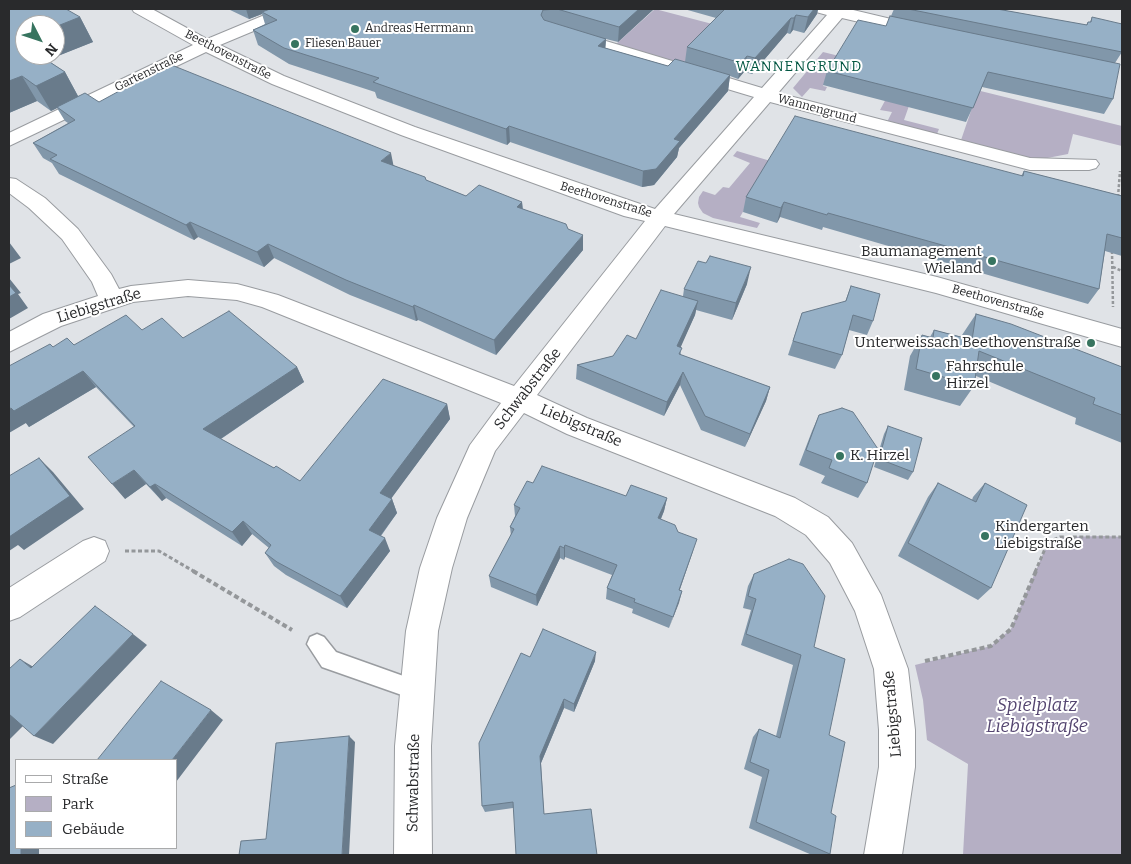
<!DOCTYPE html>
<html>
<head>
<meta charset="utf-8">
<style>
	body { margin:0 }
	#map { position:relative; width:1131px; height:864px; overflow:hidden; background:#e0e3e7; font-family:Bitter,serif }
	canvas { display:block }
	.frame { position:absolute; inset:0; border:10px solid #292a2c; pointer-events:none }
	.legend { position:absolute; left:15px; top:759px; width:162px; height:90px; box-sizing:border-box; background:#fff; border:1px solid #a9aaab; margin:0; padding:6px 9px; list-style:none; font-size:15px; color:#292a2c }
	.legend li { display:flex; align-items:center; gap:10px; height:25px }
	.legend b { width:25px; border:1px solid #a9aaab }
	.north { position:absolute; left:15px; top:15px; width:50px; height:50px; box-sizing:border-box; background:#fff; border:1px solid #a9aaab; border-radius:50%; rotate:131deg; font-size:14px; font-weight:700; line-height:20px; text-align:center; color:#292a2c }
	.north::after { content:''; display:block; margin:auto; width:18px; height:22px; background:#37745f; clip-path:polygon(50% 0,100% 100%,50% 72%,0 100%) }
</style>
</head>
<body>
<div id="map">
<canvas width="1131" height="864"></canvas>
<div class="frame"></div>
<ul class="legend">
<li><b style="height:6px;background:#fff"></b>Straße</li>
<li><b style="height:14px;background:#b5afc4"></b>Park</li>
<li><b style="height:14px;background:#96b0c6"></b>Gebäude</li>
</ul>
<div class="north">N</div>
</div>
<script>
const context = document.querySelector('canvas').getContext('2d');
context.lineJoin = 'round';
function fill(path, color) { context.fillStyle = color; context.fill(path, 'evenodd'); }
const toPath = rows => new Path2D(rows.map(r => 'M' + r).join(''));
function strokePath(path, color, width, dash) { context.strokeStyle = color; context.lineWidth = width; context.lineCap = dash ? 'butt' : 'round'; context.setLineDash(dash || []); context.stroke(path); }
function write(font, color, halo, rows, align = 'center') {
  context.font = font + ' Bitter,serif'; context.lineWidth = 4; context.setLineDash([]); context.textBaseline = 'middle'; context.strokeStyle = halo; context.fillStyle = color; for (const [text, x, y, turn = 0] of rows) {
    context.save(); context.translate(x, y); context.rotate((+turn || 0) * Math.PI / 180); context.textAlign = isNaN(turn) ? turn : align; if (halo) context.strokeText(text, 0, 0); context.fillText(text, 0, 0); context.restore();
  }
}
fill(toPath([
	[655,9,720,26,683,65,616,44],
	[823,52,1122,126,1122,146,1073,134,1068,154,1037,160,960,143,972,108,910,103,904,120,939,129,937,134,887,122,892,112,880,110,887,97,827,78,823,86,827,87,825,91,810,88,802,97,793,88],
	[737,151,824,177,749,201,740,217,760,223,757,228,713,218,703,213,699,207,698,203,699,197,703,191,715,195,723,187,729,188,750,163,733,156],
	[1105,536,1122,537,1122,855,963,855,968,764,927,740,923,700,915,665,991,646,1011,629,1048,542,1063,537]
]), '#b5afc4');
const service = toPath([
	[317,634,324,637,336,652,423,683,426,690,423,697,416,700,322,667,307,644,310,637,317,634]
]);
const minor = toPath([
	[132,9,152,9,207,39,279,9,301,9,299,12,220,45,284,76,415,127,655,209,754,97,564,40,562,36,564,32,576,32,762,88,827,15,816,12,814,9,849,9,929,28,931,32,929,36,923,37,842,18,778,93,1030,158,1096,160,1099,164,1096,168,1089,170,1030,170,770,102,674,214,937,277,1122,329,1122,347,936,293,665,226,537,395,587,418,795,498,828,517,852,543,881,595,908,669,915,730,915,767,902,855,864,855,879,767,879,730,874,669,855,611,830,563,806,535,775,516,567,434,524,413,495,451,467,518,452,568,438,631,431,746,432,855,394,855,395,746,406,631,420,568,437,518,470,445,501,403,262,307,237,300,188,296,133,302,61,326,9,352,9,332,43,314,98,296,92,282,62,239,29,208,9,193,9,178,16,179,45,198,78,229,111,274,119,289,131,286,188,280,237,284,278,295,514,386,645,221,624,216,401,135,272,84,206,52,9,146,9,133,193,45,134,12,132,9],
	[94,537,105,541,109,551,105,561,20,617,9,621,9,588,83,541,94,537]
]);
strokePath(service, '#999ca0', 3);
strokePath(minor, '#999ca0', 2);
strokePath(toPath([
	[1118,197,1120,171],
	[1112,251,1113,307],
	[1113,267,1122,271]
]), '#94979a', 2.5, [3, 2]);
strokePath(toPath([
	[125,551,159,551,195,572],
	[1035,572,1048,542,1060,537,1122,537]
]), '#94979a', 3, [4, 2.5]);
strokePath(toPath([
	[193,571,292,630],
	[925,661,991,646,1011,629,1036,571]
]), '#94979a', 4, [5, 3]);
fill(service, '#fff');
fill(minor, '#fff');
fill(toPath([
	[9,9,80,17,93,42,47,60,65,72,78,96,99,102,393,165,426,180,466,196,522,202,523,209,568,229,583,250,496,355,418,320,416,321,350,295,274,258,264,267,198,237,194,240,59,174,52,163,43,158,33,143,68,123,65,121,57,108,51,111,37,101,9,113],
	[228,9,654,9,618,42,606,39,605,48,668,66,685,62,687,47,716,18,684,9,818,9,817,14,804,33,793,30,790,34,787,33,752,74,744,72,738,79,730,76,728,91,679,148,677,157,654,185,642,187,510,142,507,145,377,98,375,92,289,64,258,45,253,30,265,24,262,14,249,19],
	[894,9,997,9,1086,25,1088,22,1090,22,1092,17,1122,52,1115,63,1113,99,1104,114,982,87,966,122,823,85,827,71,886,26,891,16],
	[1024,171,1122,196,1122,256,1105,251,1099,289,1088,304,823,227,822,230,780,217,777,223,743,212,746,197,1021,176],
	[747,284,732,320,696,310,695,315,680,347,681,355,770,387,766,401,745,447,701,430,680,385,664,416,576,379,577,365,613,356,636,339,683,296,684,289],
	[851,286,873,321,867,335,849,330,842,355,835,369,788,355,802,313,845,302],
	[976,314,1122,367,1122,443,1075,424,1076,418,976,376,974,386,960,406,904,390,910,356,922,335,930,337,934,330,962,337,962,335],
	[142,330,183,338,297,367,304,382,221,439,274,468,300,481,447,404,450,419,391,498,392,499,397,513,381,536,390,551,347,608,286,575,274,566,265,553,269,548,252,534,242,546,166,498,162,501,146,484,125,499,134,427,96,387,29,427,26,423,53,347,74,345],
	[819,415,867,483,858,498,821,483,825,476,799,465,812,431],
	[888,426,913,472,908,480,874,467,884,434],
	[533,483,626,496,667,498,664,511,661,519,678,532,693,551,679,590,682,591,669,628,632,613,633,609,606,599,607,588,612,575,565,557,564,560,560,558,537,606,491,587,489,576,511,536,510,527,515,516,514,505],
	[938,483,972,500,973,497,985,483,991,588,978,600,898,556,928,497],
	[754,574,814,647,829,735,831,813,830,854,827,855,812,855,749,828,762,777,744,769,753,737,759,729,776,736,793,665,741,645,751,610,743,608,748,586],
	[530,657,595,661,574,712,564,708,541,763,544,814,597,855,513,808,485,812,482,806]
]), '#8197aa');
fill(toPath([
	[246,9,275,9,262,12,262,14,249,19],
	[639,9,654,9,618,42,619,27],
	[814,9,818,9,817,14,804,33,808,17],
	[796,15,793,30,790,34,794,18],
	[80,17,93,42,33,66,27,55,55,55,55,27],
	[791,18,787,33,752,74,755,58],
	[25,38,25,52,19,41],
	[606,39,605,54,598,46],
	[747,56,744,72,738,79,741,63],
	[65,72,79,98,57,107,57,108,51,111,36,86],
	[730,75,728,91,679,148,677,157,654,185,642,187,643,171,674,139],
	[22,76,37,101,9,113,9,81],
	[509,126,510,142,507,145,506,129],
	[391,153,394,168,381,161],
	[522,202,523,217,517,207],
	[784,202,780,217,777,223,781,208],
	[190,222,198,237,194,240,186,225],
	[583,235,583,250,496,355,494,340],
	[9,242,21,258,9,264],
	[268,244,274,258,264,267,257,252],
	[751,267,747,284,732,320,736,303],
	[9,278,21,293,18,294,28,308,9,319],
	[698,301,695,315,675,360,677,346],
	[414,305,418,320,416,321,413,307],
	[297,367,304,382,213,444,203,429],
	[83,371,96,387,29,427,26,423,9,433,9,409],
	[683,372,680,385,664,416,667,402],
	[770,387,766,401,745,447,750,434],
	[447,404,450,419,385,507,380,493],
	[39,458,53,472,84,509,24,550,18,545,9,551,9,536],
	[134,470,146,484,125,499,112,484],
	[155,484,166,498,162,501,150,487],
	[667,498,664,511,656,530,658,518],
	[392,499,397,513,375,543,369,530],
	[243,521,252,534,242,546,232,532],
	[385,538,390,551,347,608,340,596],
	[697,539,693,551,676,601,679,590],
	[565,545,565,557,564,560,564,548],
	[560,546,560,558,537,606,536,595],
	[682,591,679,603,669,628,673,617],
	[133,634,147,645,53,744,34,736],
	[596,652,595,661,574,712,574,704],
	[20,659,37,669,31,668],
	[564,699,564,708,541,763,540,756],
	[211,710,223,720,176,782,176,760,172,760],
	[9,714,27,722,9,740],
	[349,736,355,742,349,855,342,855],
	[21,848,39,848,39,855,21,855]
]), '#697b8b');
const building = toPath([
	[9,9,66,9,80,17,55,27,55,25,25,25,25,38,19,41,25,45,25,55,39,55,65,72,36,86,22,76,9,81,9,9],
	[270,9,639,9,619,27,557,9,543,10,541,15,544,20,606,39,598,46,668,66,675,59,730,75,674,139,680,141,656,169,643,171,509,126,506,129,373,82,379,78,284,48,253,30,277,20,262,12,270,9],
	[725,9,814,9,808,17,796,15,794,18,791,18,755,58,747,56,741,63,687,47,725,9],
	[908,9,997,9,1087,25,1088,22,1091,22,1092,17,1122,24,1122,52,908,9],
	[890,16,1120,64,1113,99,988,72,973,108,827,71,858,20,886,26,890,16],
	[169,64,391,153,381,161,425,177,426,180,466,196,479,185,522,202,517,207,566,224,568,229,583,235,494,340,414,305,413,307,346,280,268,244,257,252,190,222,186,225,50,159,57,155,33,143,75,120,57,107,85,93,99,102,169,64],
	[795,116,1023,176,1024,171,1122,196,1122,238,1107,234,1099,289,828,213,827,215,784,202,781,208,746,197,795,116],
	[710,256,751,267,736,303,684,289,698,261,706,263,710,256],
	[9,285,16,293,9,297,9,285],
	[851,286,880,294,873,321,853,315,842,355,793,341,802,313,846,301,851,286],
	[661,290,698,301,677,346,682,348,679,354,770,387,750,434,705,416,683,372,667,402,577,365,613,356,627,335,636,339,661,290],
	[229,311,297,367,203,429,274,468,276,466,300,481,383,379,447,404,380,493,392,499,369,530,385,538,340,596,277,562,265,553,271,545,243,521,232,532,155,484,150,487,134,470,112,484,88,457,135,426,83,371,14,411,11,408,9,409,9,366,50,344,53,347,67,338,74,345,126,315,142,330,162,318,183,338,229,311],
	[976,314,1011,324,1122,367,1122,415,1093,404,1095,398,979,351,974,386,916,369,922,335,933,338,934,330,972,340,976,314],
	[842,408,853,412,878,449,867,483,829,468,832,460,806,450,819,415,842,408],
	[888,426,922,438,913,472,879,459,888,426],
	[39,458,70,496,9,537,9,476,39,458],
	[542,466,626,496,631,485,667,498,658,518,675,525,678,532,697,539,679,590,682,591,673,617,634,602,635,599,607,588,617,565,565,545,564,548,560,546,536,595,489,576,514,529,510,527,520,508,514,505,527,481,533,483,542,466],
	[938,483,976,502,985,483,1027,505,991,588,908,543,938,483],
	[789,559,803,564,825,596,814,647,845,659,829,735,845,742,831,813,836,816,830,854,756,822,769,770,750,762,759,729,780,738,801,655,746,634,756,599,748,596,754,574,789,559],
	[95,606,133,634,34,736,9,714,9,669,20,659,31,668,95,606],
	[543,629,596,652,574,704,564,699,540,756,544,814,591,809,597,855,516,855,513,802,482,806,479,743,521,653,530,657,543,629],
	[161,681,211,710,172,760,97,760,161,681],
	[349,736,342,855,239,855,241,841,266,839,276,743,349,736],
	[16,785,16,848,21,848,21,855,9,855,9,788,16,785]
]);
fill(building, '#96b0c6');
strokePath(building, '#697b8b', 1);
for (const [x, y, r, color] of [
	[355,29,5,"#37745f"],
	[295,44,5,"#37745f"],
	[992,261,5,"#37745f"],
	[1091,343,5,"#37745f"],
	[936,376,5,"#37745f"],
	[840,456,5,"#37745f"],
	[985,536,5,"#37745f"]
]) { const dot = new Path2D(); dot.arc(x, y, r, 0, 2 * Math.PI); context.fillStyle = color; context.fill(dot); strokePath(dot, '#fff', 2); }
write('12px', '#292a2c', '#fff', [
	["Andreas Herrmann",365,29],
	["Fliesen Bauer",305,44]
], 'left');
write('12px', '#292a2c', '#fff', [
	["Beethovenstraße",228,55,27],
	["Gartenstraße",149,72,-26],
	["Wannengrund",817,109,15],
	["Beethovenstraße",606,200,17],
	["Beethovenstraße",998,302,16]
]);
context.letterSpacing = '1px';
write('14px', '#005540', '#fff', [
	["WANNENGRUND",799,67]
]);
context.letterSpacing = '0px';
write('15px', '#292a2c', '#fff', [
	["Baumanagement",982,252,"right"],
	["Wieland",982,269,"right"],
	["Unterweissach Beethovenstraße",1081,343,"right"],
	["Fahrschule",946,367],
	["Hirzel",946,384],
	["K. Hirzel",850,456],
	["Kindergarten",995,527],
	["Liebigstraße",995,544]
], 'left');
write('15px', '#292a2c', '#fff', [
	["Liebigstraße",99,306,-17],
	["Schwabstraße",528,389,-52],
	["Liebigstraße",581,426,23],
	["Liebigstraße",893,714,-95],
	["Schwabstraße",414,783,-89]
]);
write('italic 18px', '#544570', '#fff', [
	["Spielplatz",1037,706],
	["Liebigstraße",1037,727]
]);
</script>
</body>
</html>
